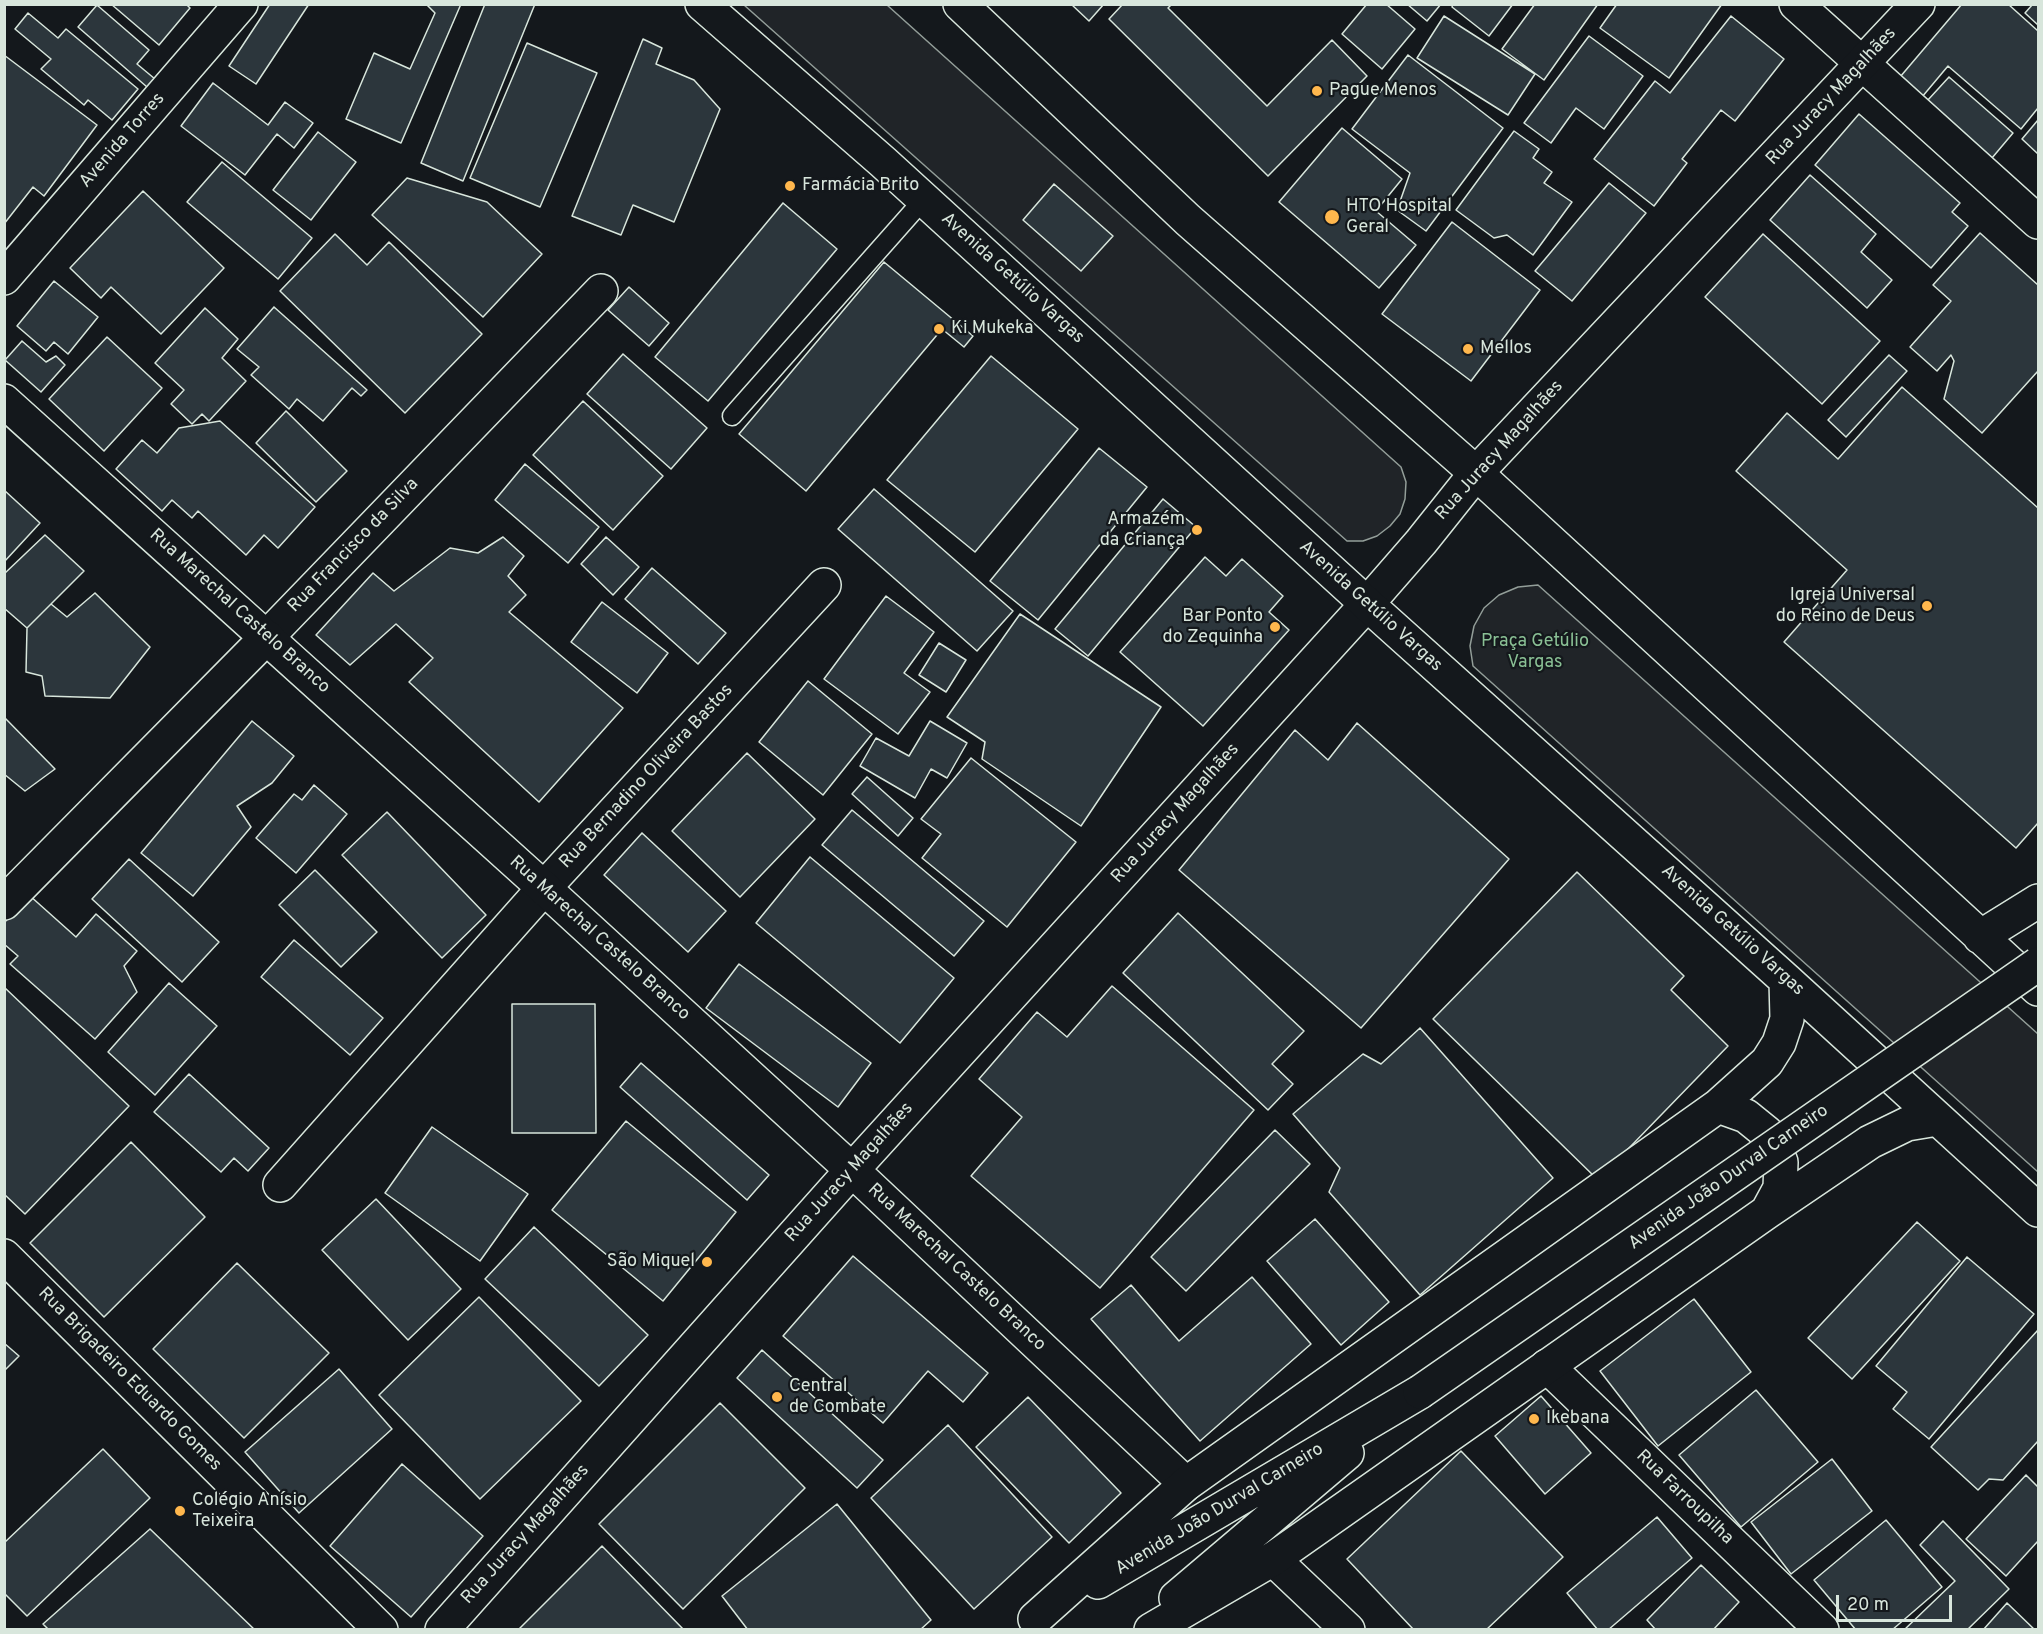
<!DOCTYPE html>
<html>
<head>
<meta charset="utf-8">
<style>
	body { margin:0 }
	#map { position:relative; width:2043px; height:1634px; overflow:hidden; background:#14181c; font-family:Overpass,sans-serif }
	canvas { display:block }
	.frame { position:absolute; inset:0; border:6px solid #d8e6dc; pointer-events:none }
	.scale { position:absolute; left:1836px; top:1595px; width:116px; height:27px; box-sizing:border-box; border:3px solid #d8e6dc; border-top:0; padding-left:8px; font-size:18px; line-height:21px; white-space:nowrap; color:#d8e6dc; -webkit-text-stroke:4px #14181c; paint-order:stroke }
</style>
</head>
<body>
<div id="map">
<canvas width="2043" height="1634"></canvas>
<div class="frame"></div>
<div class="scale">20 m</div>
</div>
<script>
const context = document.querySelector('canvas').getContext('2d');
context.lineJoin = 'round';
function fill(path, color) { context.fillStyle = color; context.fill(path, 'evenodd'); }
const toPath = rows => new Path2D(rows.map(r => 'M' + r).join(''));
function strokePath(path, color, width, dash) { context.strokeStyle = color; context.lineWidth = width; context.lineCap = dash ? 'butt' : 'round'; context.setLineDash(dash || []); context.stroke(path); }
function write(font, color, halo, rows, align = 'center') {
  context.font = font + ' Overpass,sans-serif'; context.lineWidth = 4.5; context.setLineDash([]); context.textBaseline = 'middle'; context.strokeStyle = halo; context.fillStyle = color; for (const [text, x, y, turn = 0] of rows) {
    context.save(); context.translate(x, y); context.rotate((+turn || 0) * Math.PI / 180); context.textAlign = isNaN(turn) ? turn : align; if (halo) context.strokeText(text, 0, 0); context.fillText(text, 0, 0); context.restore();
  }
}
const green = toPath([
	[744,5,887,5,1401,467,1406,482,1405,499,1400,514,1390,526,1377,536,1363,541,1347,541,744,5],
	[1538,585,2038,1034,2038,1172,1473,666,1470,646,1474,626,1484,608,1499,595,1518,587,1538,585]
]);
fill(green, '#202428');
strokePath(green, '#939e99', 1.5);
const building = toPath([
	[111,4,186,4,190,8,159,45,111,4],
	[270,4,309,4,256,84,229,66,270,4],
	[426,4,461,4,401,143,346,119,374,53,410,69,435,13,426,4],
	[485,4,535,4,463,181,421,163,485,4],
	[1071,4,1104,4,1089,21,1071,4],
	[1123,4,1172,4,1168,8,1267,106,1332,40,1367,76,1268,176,1109,19,1123,4],
	[1367,4,1386,4,1415,29,1382,69,1342,34,1367,4],
	[1407,4,1441,4,1427,21,1407,4],
	[1453,4,1513,4,1489,36,1452,7,1453,4],
	[1535,4,1598,4,1544,80,1502,49,1535,4],
	[1617,4,1722,4,1669,78,1600,28,1617,4],
	[1962,4,2008,4,2038,31,2038,108,2021,129,1948,66,1922,97,1900,77,1962,4],
	[2033,4,2038,4,2038,25,2025,13,2033,4],
	[97,5,149,50,137,64,155,79,147,87,78,27,97,5],
	[28,13,58,38,66,29,138,89,112,120,88,100,84,105,41,69,51,59,15,29,28,13],
	[1444,16,1535,74,1508,115,1417,58,1444,16],
	[1731,16,1784,59,1735,121,1721,110,1682,159,1687,163,1654,206,1594,159,1655,81,1670,93,1731,16],
	[1589,36,1643,76,1604,129,1576,108,1551,143,1524,123,1589,36],
	[643,39,662,48,656,64,694,80,720,109,674,222,633,205,621,235,572,216,643,39],
	[527,43,597,73,540,207,470,178,527,43],
	[4,55,97,125,44,196,33,187,4,224,4,55],
	[1408,55,1503,128,1426,231,1397,210,1410,173,1352,129,1408,55],
	[1949,77,2013,133,1992,158,1927,101,1949,77],
	[213,83,268,125,285,102,313,123,294,148,277,134,245,175,181,126,213,83],
	[1859,114,1960,203,1952,212,1968,226,1931,268,1815,165,1859,114],
	[2038,120,2038,154,2022,139,2038,120],
	[1342,128,1402,179,1376,211,1416,245,1379,288,1279,202,1342,128],
	[1514,131,1539,149,1533,158,1552,172,1544,183,1572,202,1533,255,1507,235,1494,238,1456,210,1514,131],
	[318,132,356,162,311,220,273,190,318,132],
	[222,162,312,238,278,279,187,202,222,162],
	[1810,175,1876,234,1861,252,1892,280,1867,308,1770,220,1810,175],
	[407,178,487,202,542,254,483,317,372,215,407,178],
	[1609,183,1646,213,1572,301,1535,271,1609,183],
	[1054,184,1113,236,1081,271,1023,220,1054,184],
	[143,191,224,268,161,334,111,287,101,298,70,268,143,191],
	[783,203,837,249,708,401,655,357,783,203],
	[1452,222,1540,290,1471,381,1382,314,1452,222],
	[1980,233,2038,285,2038,371,1982,433,1944,399,1954,361,1951,355,1937,371,1910,347,1951,301,1933,285,1980,233],
	[335,234,367,265,389,242,482,334,405,413,280,291,335,234],
	[1763,234,1880,341,1822,404,1705,297,1763,234],
	[884,262,973,336,964,347,942,329,806,491,739,434,884,262],
	[54,281,98,317,68,354,54,342,46,351,17,326,54,281],
	[629,287,669,323,649,346,608,310,629,287],
	[274,307,367,390,361,396,352,388,323,421,297,399,289,409,251,375,259,367,237,349,274,307],
	[205,308,238,339,222,358,246,381,209,421,202,414,192,424,171,404,184,390,155,363,205,308],
	[107,337,162,388,104,451,49,399,107,337],
	[22,341,46,362,56,356,65,365,41,392,5,360,22,341],
	[623,354,707,428,671,469,587,394,623,354],
	[1889,355,1907,371,1846,437,1828,420,1889,355],
	[991,356,1078,429,975,552,887,480,991,356],
	[1902,387,2038,508,2038,823,2016,848,1784,642,1847,570,1736,471,1787,413,1838,459,1902,387],
	[583,401,663,476,613,530,533,455,583,401],
	[286,411,347,471,316,502,256,443,286,411],
	[220,421,315,507,278,548,264,535,246,555,198,511,192,518,172,500,162,511,116,469,142,440,157,453,179,428,220,421],
	[1099,448,1147,487,1038,620,990,581,1099,448],
	[525,464,599,527,568,563,495,500,525,464],
	[874,489,1013,611,977,651,838,529,874,489],
	[4,490,40,523,4,562,4,490],
	[1163,499,1196,527,1088,656,1055,629,1163,499],
	[45,535,84,571,27,628,4,608,4,574,45,535],
	[503,537,524,556,508,576,526,595,509,612,623,708,539,802,409,682,433,658,396,624,350,665,316,635,373,573,394,591,450,548,478,553,503,537],
	[606,537,639,567,613,595,581,564,606,537],
	[1205,557,1226,576,1242,559,1283,596,1269,612,1289,630,1203,726,1120,652,1205,557],
	[652,568,726,633,698,664,625,599,652,568],
	[95,593,150,647,110,698,45,696,42,676,26,672,27,628,51,604,67,617,95,593],
	[886,596,934,632,904,673,930,692,898,734,824,679,886,596],
	[602,602,668,653,637,693,571,642,602,602],
	[1020,614,1161,707,1081,826,982,759,985,742,947,717,1020,614],
	[939,643,966,660,946,692,919,675,939,643],
	[808,681,872,734,823,795,759,742,808,681],
	[4,717,55,769,25,791,4,774,4,717],
	[252,721,294,756,272,783,237,806,251,827,193,896,141,853,252,721],
	[930,721,967,743,947,778,931,769,915,798,860,766,876,738,909,756,930,721],
	[1357,723,1509,859,1361,1028,1179,870,1295,730,1328,760,1357,723],
	[747,753,815,819,740,897,672,831,747,753],
	[971,758,1076,842,1007,927,922,858,941,834,921,819,971,758],
	[867,777,913,818,898,836,852,794,867,777],
	[314,785,347,814,296,873,256,838,294,794,302,800,314,785],
	[852,810,984,921,954,956,822,845,852,810],
	[387,812,486,915,442,958,342,855,387,812],
	[642,833,726,911,688,952,604,875,642,833],
	[810,857,954,978,900,1043,756,923,810,857],
	[129,859,219,942,182,982,92,899,129,859],
	[315,870,377,932,341,967,279,905,315,870],
	[1577,872,1684,976,1671,990,1728,1046,1598,1180,1433,1019,1577,872],
	[29,895,76,937,96,914,137,951,124,966,137,992,95,1039,10,964,18,956,4,944,4,923,29,895],
	[1178,913,1304,1031,1272,1064,1293,1084,1268,1110,1123,973,1178,913],
	[294,940,383,1018,350,1055,261,977,294,940],
	[739,964,871,1063,838,1107,706,1008,739,964],
	[169,983,217,1026,155,1095,108,1052,169,983],
	[1112,986,1254,1110,1100,1288,971,1176,1022,1117,979,1079,1037,1012,1067,1037,1112,986],
	[4,987,129,1106,25,1214,4,1194,4,987],
	[512,1004,595,1004,596,1133,512,1133,512,1004],
	[1420,1028,1553,1178,1420,1295,1329,1192,1340,1168,1293,1114,1363,1054,1381,1064,1420,1028],
	[641,1063,769,1175,747,1200,620,1087,641,1063],
	[189,1074,269,1148,248,1171,234,1158,221,1172,154,1112,189,1074],
	[626,1121,736,1212,663,1301,552,1210,626,1121],
	[432,1127,528,1194,480,1261,385,1193,432,1127],
	[1275,1130,1310,1164,1186,1291,1151,1257,1275,1130],
	[131,1142,205,1217,104,1317,30,1243,131,1142],
	[376,1199,461,1289,408,1340,322,1250,376,1199],
	[1315,1219,1389,1302,1341,1345,1267,1261,1315,1219],
	[1917,1222,1960,1261,1852,1379,1808,1338,1917,1222],
	[534,1227,648,1335,599,1386,485,1279,534,1227],
	[853,1256,988,1373,963,1402,928,1371,883,1423,783,1336,853,1256],
	[1967,1257,2034,1314,1929,1439,1893,1409,1907,1392,1876,1366,1967,1257],
	[237,1263,329,1353,244,1438,153,1349,237,1263],
	[1252,1277,1311,1344,1200,1441,1091,1319,1131,1285,1179,1341,1252,1277],
	[479,1297,581,1401,480,1499,379,1395,479,1297],
	[1694,1299,1751,1372,1658,1446,1600,1371,1694,1299],
	[2038,1330,2038,1441,2003,1480,1989,1479,1978,1490,1931,1447,2038,1330],
	[4,1343,19,1356,4,1371,4,1343],
	[762,1350,883,1460,857,1488,737,1378,762,1350],
	[339,1369,392,1429,299,1513,245,1452,339,1369],
	[1756,1390,1818,1462,1741,1527,1679,1455,1756,1390],
	[1541,1396,1591,1453,1545,1494,1495,1436,1541,1396],
	[1028,1397,1121,1493,1069,1543,976,1447,1028,1397],
	[720,1403,805,1488,683,1609,599,1524,720,1403],
	[948,1425,1052,1537,974,1609,871,1498,948,1425],
	[103,1449,150,1498,27,1616,4,1593,4,1543,103,1449],
	[1461,1451,1563,1557,1486,1630,1414,1630,1347,1559,1461,1451],
	[1832,1459,1872,1511,1791,1574,1751,1522,1832,1459],
	[402,1464,483,1536,411,1617,330,1546,402,1464],
	[2026,1475,2038,1487,2038,1541,2006,1576,1966,1539,2026,1475],
	[837,1504,931,1620,920,1630,748,1630,722,1596,837,1504],
	[1657,1517,1692,1558,1608,1630,1598,1630,1567,1593,1657,1517],
	[1886,1520,1942,1587,1892,1630,1856,1630,1814,1580,1886,1520],
	[1943,1521,2009,1589,1967,1630,1904,1630,1955,1581,1920,1545,1943,1521],
	[150,1529,255,1630,49,1630,43,1624,150,1529],
	[602,1546,684,1630,518,1630,602,1546],
	[1701,1565,1739,1602,1713,1630,1656,1630,1647,1620,1701,1565],
	[2007,1603,2035,1630,1983,1630,2007,1603]
]);
fill(building, '#2c363c');
strokePath(building, '#d8e6dc', 1.5);
const service = toPath([
	[732,416,924,199]
]);
const minor = toPath([
	[1796,4,2038,222],
	[267,637,601,291],
	[280,1185,544,888,824,585],
	[1547,1366,1822,1630]
]);
const tertiary = toPath([
	[4,278,241,4],
	[4,401,544,888,852,1170,1186,1484],
	[4,903,267,637],
	[4,1256,381,1630],
	[1273,1559,1348,1630],
	[442,1630,852,1170,1367,604,1421,542,1476,473,1918,4]
]);
const primary = toPath([
	[702,4,883,162,1367,604,1786,980,2038,1210],
	[960,4,1188,220,1476,473,2038,989],
	[1980,937,2038,901],
	[1718,1106,1746,1116,1767,1133,1781,1162,1780,1188,1767,1212],
	[1098,1582,1420,1392],
	[1176,1598,1347,1453],
	[1035,1619,1186,1484,1718,1106,1767,1062,1779,1043,1787,1019,1786,980],
	[1151,1630,1273,1559,1767,1212,1870,1142,1907,1124,1937,1119]
]);
strokePath(service, '#d8e6dc', 21);
strokePath(minor, '#d8e6dc', 36);
strokePath(tertiary, '#d8e6dc', 36);
strokePath(primary, '#d8e6dc', 36);
strokePath(service, '#14181c', 18);
strokePath(minor, '#14181c', 33);
strokePath(tertiary, '#14181c', 33);
strokePath(primary, '#14181c', 33);
const primaryBridge = toPath([
	[1420,1392,2038,964]
]);
strokePath(primaryBridge, '#d8e6dc', 36, []);
strokePath(primaryBridge, '#14181c', 33);
for (const [x, y, r, color] of [
	[1317,91,6,"#ffb74d"],
	[790,186,6,"#ffb74d"],
	[1332,217,8,"#ffb74d"],
	[939,329,6,"#ffb74d"],
	[1468,349,6,"#ffb74d"],
	[1197,530,6,"#ffb74d"],
	[1927,606,6,"#ffb74d"],
	[1275,627,6,"#ffb74d"],
	[707,1262,6,"#ffb74d"],
	[777,1397,6,"#ffb74d"],
	[1534,1419,6,"#ffb74d"],
	[180,1511,6,"#ffb74d"]
]) { const dot = new Path2D(); dot.arc(x, y, r, 0, 2 * Math.PI); context.fillStyle = color; context.fill(dot); strokePath(dot, '#14181c', 2); }
write('18px', '#d8e6dc', '#14181c', [
	["Pague Menos",1329,91],
	["Farmácia Brito",802,186],
	["HTO Hospital",1346,207],
	["Geral",1346,228],
	["Ki Mukeka",951,329],
	["Mellos",1480,349],
	["Armazém",1185,520,"right"],
	["da Criança",1185,541,"right"],
	["Igreja Universal",1915,596,"right"],
	["do Reino de Deus",1915,617,"right"],
	["Bar Ponto",1263,617,"right"],
	["do Zequinha",1263,638,"right"],
	["São Miquel",695,1262,"right"],
	["Central",789,1387],
	["de Combate",789,1408],
	["Ikebana",1546,1419],
	["Colégio Anísio",192,1501],
	["Teixeira",192,1522]
], 'left');
write('18px', '#d8e6dc', '#14181c', [
	["Rua Juracy Magalhães",1832,97,-47],
	["Avenida Torres",123,141,-49],
	["Avenida Getúlio Vargas",1012,279,42],
	["Rua Juracy Magalhães",1500,451,-48],
	["Rua Francisco da Silva",354,546,-46],
	["Avenida Getúlio Vargas",1370,607,42],
	["Rua Marechal Castelo Branco",239,612,42],
	["Rua Bernadino Oliveira Bastos",647,777,-47],
	["Rua Juracy Magalhães",1176,814,-48],
	["Avenida Getúlio Vargas",1732,931,42],
	["Rua Marechal Castelo Branco",599,939,42],
	["Rua Juracy Magalhães",850,1173,-48],
	["Avenida João Durval Carneiro",1729,1178,-35],
	["Rua Marechal Castelo Branco",956,1268,43],
	["Rua Brigadeiro Eduardo Gomes",129,1380,45],
	["Rua Farroupilha",1684,1498,44],
	["Avenida João Durval Carneiro",1220,1510,-31],
	["Rua Juracy Magalhães",526,1535,-48]
]);
write('18px', '#8ac095', '#14181c', [
	["Praça Getúlio",1535,642],
	["Vargas",1535,663]
]);
</script>
</body>
</html>
